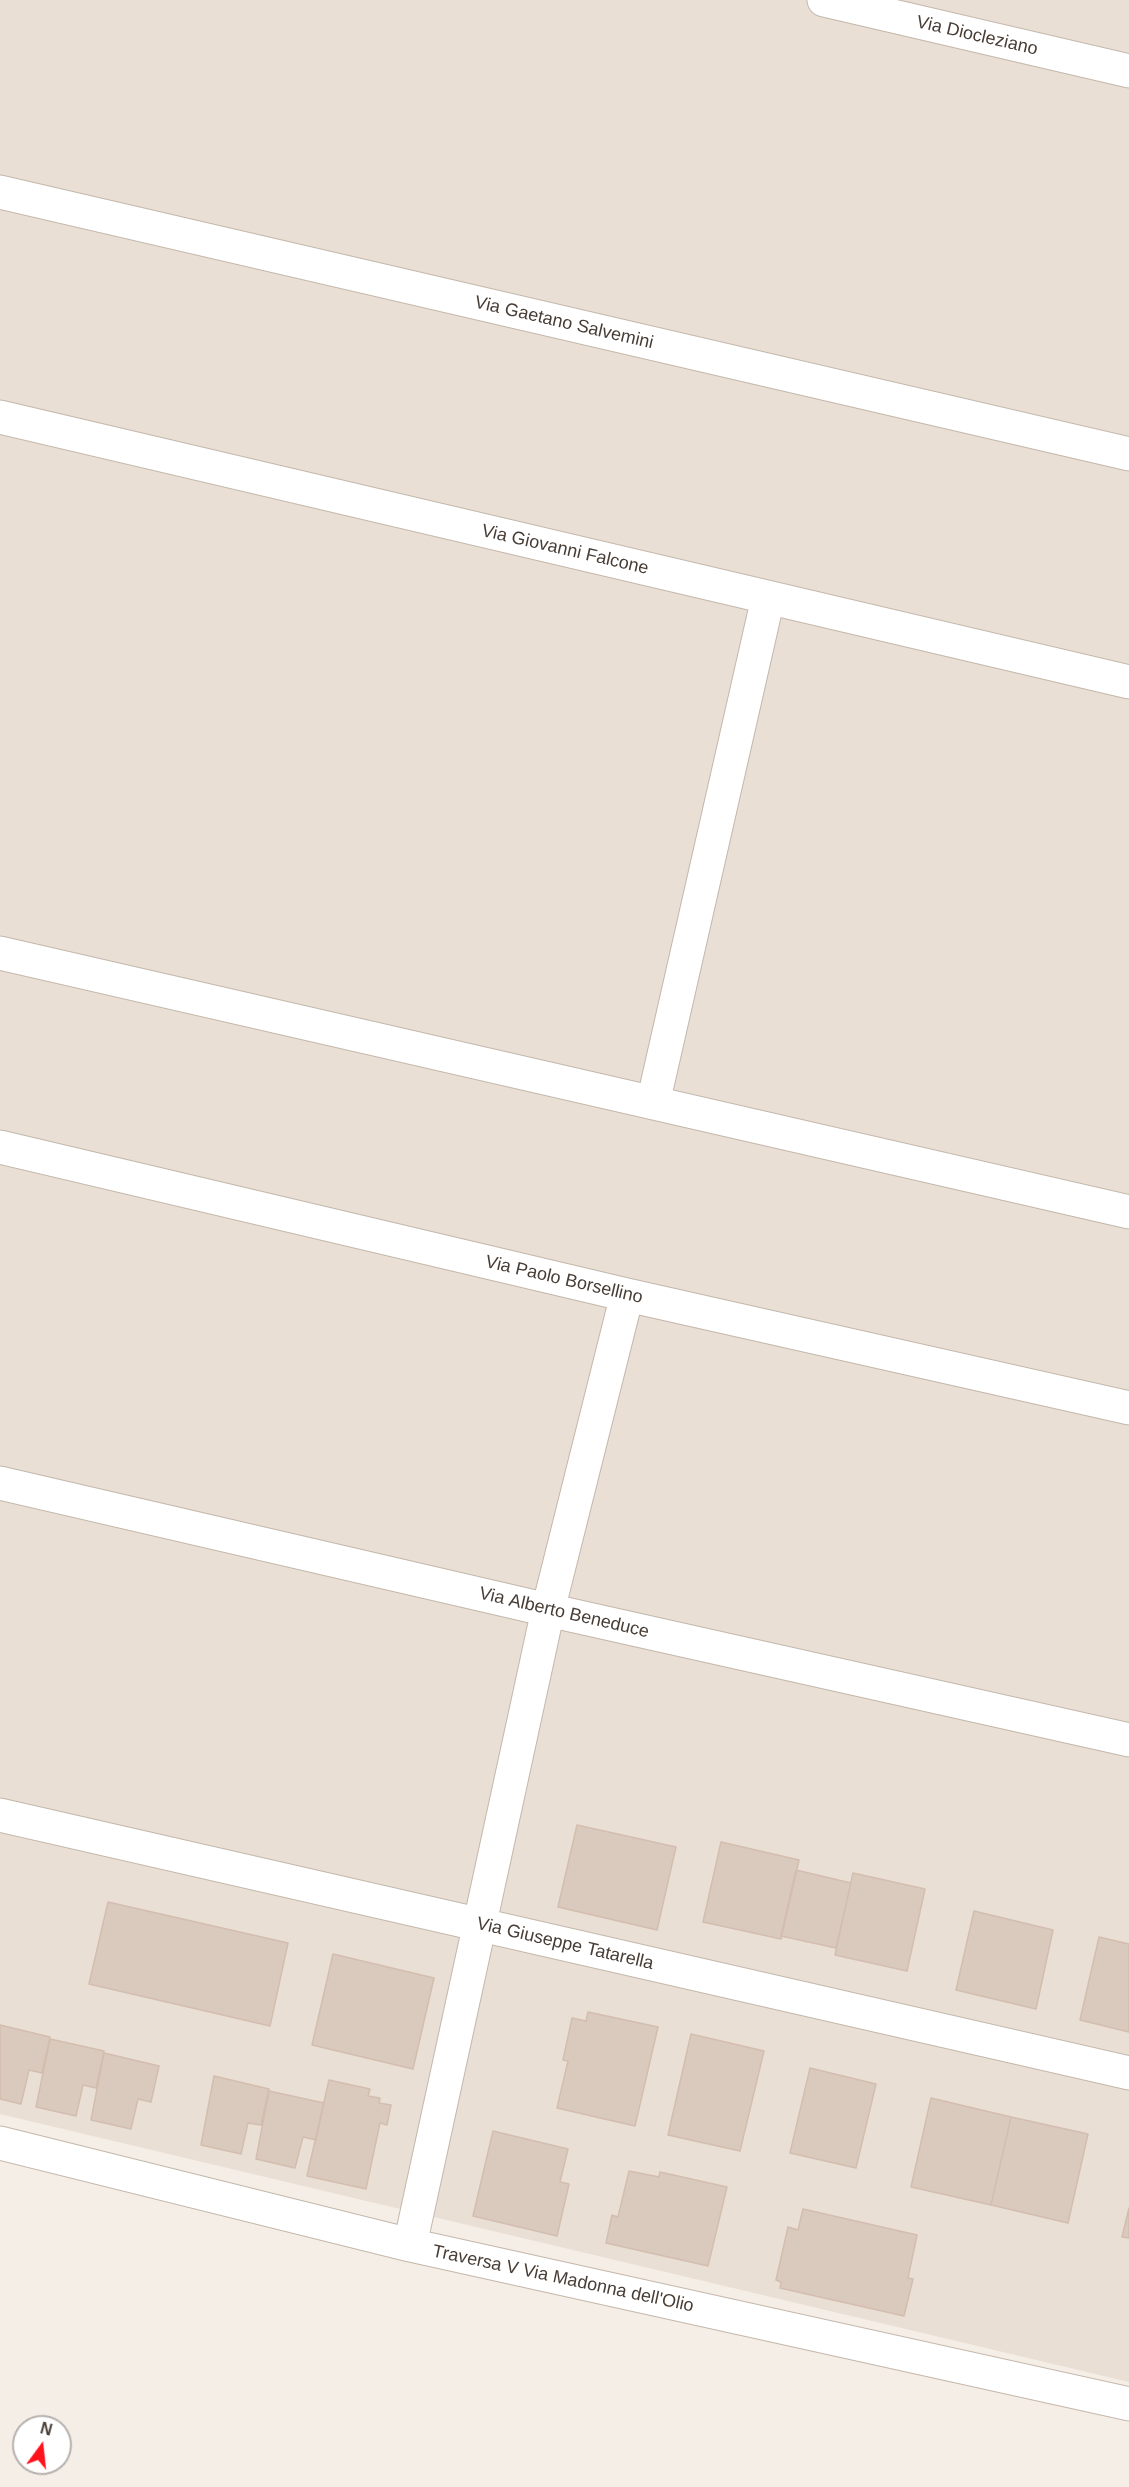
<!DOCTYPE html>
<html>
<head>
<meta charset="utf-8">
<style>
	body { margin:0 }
	#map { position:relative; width:1129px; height:2487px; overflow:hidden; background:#f5eee7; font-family:Arial,sans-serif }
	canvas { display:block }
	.north { position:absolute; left:12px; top:2415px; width:60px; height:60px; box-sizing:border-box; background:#fff; border:2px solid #b6b1ae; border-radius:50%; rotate:15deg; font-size:16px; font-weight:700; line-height:24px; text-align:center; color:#483d35 }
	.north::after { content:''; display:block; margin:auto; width:21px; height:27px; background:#ff131c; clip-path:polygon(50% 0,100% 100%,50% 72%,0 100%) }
</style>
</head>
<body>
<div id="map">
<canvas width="1129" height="2487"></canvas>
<div class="north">N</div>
</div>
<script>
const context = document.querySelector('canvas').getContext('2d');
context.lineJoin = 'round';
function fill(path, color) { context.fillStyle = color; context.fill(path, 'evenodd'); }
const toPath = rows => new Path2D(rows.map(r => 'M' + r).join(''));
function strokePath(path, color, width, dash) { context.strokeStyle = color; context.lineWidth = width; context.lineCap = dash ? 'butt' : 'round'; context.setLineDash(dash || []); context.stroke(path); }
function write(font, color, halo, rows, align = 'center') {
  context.font = font + ' Arial,sans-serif'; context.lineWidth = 4.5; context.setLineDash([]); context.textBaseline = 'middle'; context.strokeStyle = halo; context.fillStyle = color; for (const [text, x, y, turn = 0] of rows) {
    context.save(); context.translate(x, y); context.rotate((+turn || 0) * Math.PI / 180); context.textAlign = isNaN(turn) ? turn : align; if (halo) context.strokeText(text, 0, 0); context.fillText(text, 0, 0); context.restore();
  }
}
fill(toPath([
	[0,0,1129,0,1129,1396,0,1134],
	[0,1158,1129,1419,1129,2382,0,2114]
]), '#e9dfd4');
const building = toPath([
	[577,1825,676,1847,657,1930,558,1907,577,1825],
	[721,1842,799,1860,781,1939,703,1922,721,1842],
	[796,1870,851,1883,836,1948,781,1936,796,1870],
	[853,1873,925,1889,907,1971,835,1955,853,1873],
	[108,1902,288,1943,270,2026,89,1984,108,1902],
	[974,1911,1053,1930,1036,2009,956,1990,974,1911],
	[1099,1937,1129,1944,1129,2032,1080,2020,1099,1937],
	[333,1954,434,1978,413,2069,312,2045,333,1954],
	[588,2012,658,2027,635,2126,557,2108,568,2061,563,2060,572,2018,586,2021,588,2012],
	[0,2025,50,2037,42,2073,29,2070,21,2104,0,2099,0,2025],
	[691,2034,764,2051,740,2151,668,2135,691,2034],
	[50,2039,104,2051,96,2088,83,2085,76,2116,36,2107,50,2039],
	[104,2053,159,2066,151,2102,138,2099,131,2129,91,2120,104,2053],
	[810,2068,876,2084,856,2168,790,2153,810,2068],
	[214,2076,269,2089,261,2125,248,2123,241,2154,201,2145,214,2076],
	[329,2080,370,2089,368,2096,380,2098,379,2103,391,2105,387,2125,380,2123,366,2189,307,2176,329,2080],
	[269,2091,324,2103,316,2140,303,2137,295,2168,256,2159,269,2091],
	[931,2098,1011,2117,991,2205,911,2187,931,2098],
	[1011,2117,1088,2134,1068,2223,991,2205,1011,2117],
	[493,2131,568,2149,560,2182,569,2184,557,2236,473,2216,493,2131],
	[629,2171,659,2177,660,2172,727,2187,708,2266,606,2243,612,2215,618,2217,629,2171],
	[1129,2208,1129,2238,1122,2237,1129,2208],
	[803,2209,917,2235,908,2278,913,2279,904,2316,780,2288,781,2282,776,2280,788,2227,798,2230,803,2209]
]);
fill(building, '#dacabe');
strokePath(building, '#d3bdae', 1.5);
const street = toPath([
	[824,0,1129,71],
	[0,192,1129,454],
	[0,417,1129,682],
	[0,953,1129,1212],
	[653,1103,768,598],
	[0,1147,627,1295,1129,1408],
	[0,1483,548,1610,1129,1740],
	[0,1815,1129,2073],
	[0,2143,410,2245,1129,2404],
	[410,2245,548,1610,627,1295]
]);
strokePath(street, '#c4b7ab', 35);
strokePath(street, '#fff', 33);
write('18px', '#483d35', '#fff', [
	["Via Diocleziano",977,36,13],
	["Via Gaetano Salvemini",564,323,13],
	["Via Giovanni Falcone",565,550,13],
	["Via Paolo Borsellino",564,1280,13],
	["Via Alberto Beneduce",564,1613,13],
	["Via Giuseppe Tatarella",565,1944,13],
	["Traversa V Via Madonna dell'Olio",563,2279,12]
]);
</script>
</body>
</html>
